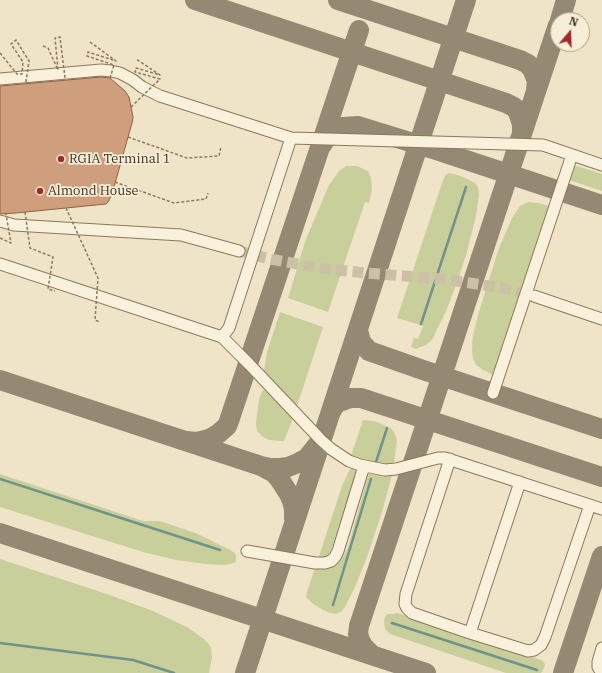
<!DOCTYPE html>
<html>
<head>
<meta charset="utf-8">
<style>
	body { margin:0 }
	#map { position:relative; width:602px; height:673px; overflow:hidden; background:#f0e4c8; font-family:"IBM Plex Serif",serif }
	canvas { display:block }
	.north { position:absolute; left:550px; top:12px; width:40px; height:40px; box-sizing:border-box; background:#f7eed8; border:1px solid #ada18e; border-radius:50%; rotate:19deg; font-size:11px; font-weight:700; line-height:16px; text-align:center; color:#3d2e20 }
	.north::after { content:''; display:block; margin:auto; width:14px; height:18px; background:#9e2a2b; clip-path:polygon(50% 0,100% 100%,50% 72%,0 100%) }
</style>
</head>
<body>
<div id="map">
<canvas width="602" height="673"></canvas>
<div class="north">N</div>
</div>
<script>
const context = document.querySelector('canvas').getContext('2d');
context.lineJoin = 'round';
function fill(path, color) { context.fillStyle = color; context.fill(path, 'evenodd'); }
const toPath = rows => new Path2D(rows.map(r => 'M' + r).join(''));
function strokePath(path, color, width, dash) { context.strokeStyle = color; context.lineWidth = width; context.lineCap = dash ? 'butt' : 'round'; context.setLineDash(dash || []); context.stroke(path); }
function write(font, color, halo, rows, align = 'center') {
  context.font = font + ' "IBM Plex Serif",serif'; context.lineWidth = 3.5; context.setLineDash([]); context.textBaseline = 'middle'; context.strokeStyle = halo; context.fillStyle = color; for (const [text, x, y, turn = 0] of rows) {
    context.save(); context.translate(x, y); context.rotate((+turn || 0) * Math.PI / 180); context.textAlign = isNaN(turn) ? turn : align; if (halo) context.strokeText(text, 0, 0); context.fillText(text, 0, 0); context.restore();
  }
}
fill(toPath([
	[346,166,357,166,368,171,371,178,372,190,369,203,365,202,328,312,288,298,306,239,329,185,339,171],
	[577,166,602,174,602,191,569,180,572,170,574,167],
	[449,173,458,175,467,179,475,183,478,187,479,195,476,216,467,252,457,283,446,311,432,340,426,345,416,349,411,347,414,338,418,339,423,326,397,318,442,183,446,174],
	[528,202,538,203,549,206,493,375,483,370,476,365,473,359,472,350,473,335,479,312,499,248,512,218,520,206],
	[280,312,323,327,297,406,264,371,267,352],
	[264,390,273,398,292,418,292,421,284,441,279,441,269,440,263,437,257,431,256,423,259,399,262,391],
	[363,420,374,421,382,424,392,429,394,432,397,440,394,463,387,465,376,464,351,456],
	[352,467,357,470,357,473,332,547,328,556,323,559,318,559,342,486,349,471],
	[0,474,143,521,160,521,198,534,230,550,235,553,236,556,236,562,233,563,225,565,205,564,176,560,143,552,0,507],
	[369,474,380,475,392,475,382,512,367,557,355,587,345,607,341,612,336,614,330,613,323,610,312,603,306,597,307,592,315,568,334,565,340,561,344,555,348,547,368,476],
	[0,559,107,594,153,611,187,627,204,639,211,647,212,658,209,673,0,673],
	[397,613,414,618,541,660,544,662,545,665,543,670,541,673,506,673,390,634,385,629,384,620,386,615,388,614,394,614]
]), '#c9cf9b');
strokePath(toPath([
	[421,324,466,187],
	[376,462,387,428],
	[0,479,220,550],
	[333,605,371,479],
	[392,623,537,670],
	[0,643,133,660,174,673]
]), '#6f938a', 2.5);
strokePath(toPath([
	[195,0,506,103,514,107,518,112,522,124,522,133],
	[338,0,520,60,528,64,532,69,537,81,536,90],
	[560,20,566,0],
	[322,145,327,137,335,131,343,127,358,126,436,150,602,205],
	[358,330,361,342,369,351,423,370,602,429],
	[0,380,261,466],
	[331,412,334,406,339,402,350,398,361,398,602,477],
	[186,441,197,442,209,439,218,434,227,426,229,421,359,30],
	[294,519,294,509,292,501,289,494,280,480,274,473,261,466,270,468,280,468,288,467,298,463,307,458,319,443],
	[0,533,426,673],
	[372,655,363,646,360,640,358,634,359,626,558,25],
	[245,673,466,0],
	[563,673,602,556]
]), '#968974', 20);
const building = toPath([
	[101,77,110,78,125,91,129,97,133,117,132,123,112,194,108,202,106,204,16,213,0,214,0,86,101,77]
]);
fill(building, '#cf9f7d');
strokePath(building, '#8d5f41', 1);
strokePath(toPath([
	[239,251,270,259,319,268,366,273,443,279,503,288,534,296]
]), '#ccc0a6', 11, [11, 5.5]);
const minor = toPath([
	[0,79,101,70,111,71,120,73,133,80,142,87,160,96,291,138,543,145,602,165],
	[0,221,14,225,181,235,239,251],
	[0,264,222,337,249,364,321,440,331,449,349,461,360,465,385,470,396,469,438,458,445,458,602,509],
	[534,296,602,319],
	[222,337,229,328,291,138],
	[493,393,572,155],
	[450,459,406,594,405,604,407,608,412,613,470,633,528,651,534,650,541,645,545,637,590,505],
	[247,551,315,563,325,563,331,561,335,557,338,551,364,466],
	[470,633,520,482],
	[602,648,598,662,598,667,602,673]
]);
strokePath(minor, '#8d765c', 13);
strokePath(toPath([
	[128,137,187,158,219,156,221,147],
	[115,182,174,203,206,199,208,193]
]), '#8d765c', 1.5, [3, 2]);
strokePath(minor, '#faf1dc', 11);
strokePath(toPath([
	[90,42,116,61,88,52,87,56,114,65,110,78],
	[43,46,48,48,58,70,55,38,60,37,65,78],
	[0,53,17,74,22,74,23,62,11,44,16,40,29,61,26,82],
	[131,107,160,79,135,72,136,68,160,75,136,59],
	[66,208,98,278,95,320,100,322],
	[25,212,30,248,53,257,48,289,55,291],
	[0,238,11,243,6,214]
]), '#8d765c', 1.5, [3, 2]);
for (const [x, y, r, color] of [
	[61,159,4,"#9e2a2b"],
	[40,191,4,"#9e2a2b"]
]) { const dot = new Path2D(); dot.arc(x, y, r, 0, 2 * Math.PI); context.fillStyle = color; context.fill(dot); strokePath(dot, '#f7eed8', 1.5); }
write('13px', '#3d2e20', '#f7eed8', [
	["RGIA Terminal 1",69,159],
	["Almond House",48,191]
], 'left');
</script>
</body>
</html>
